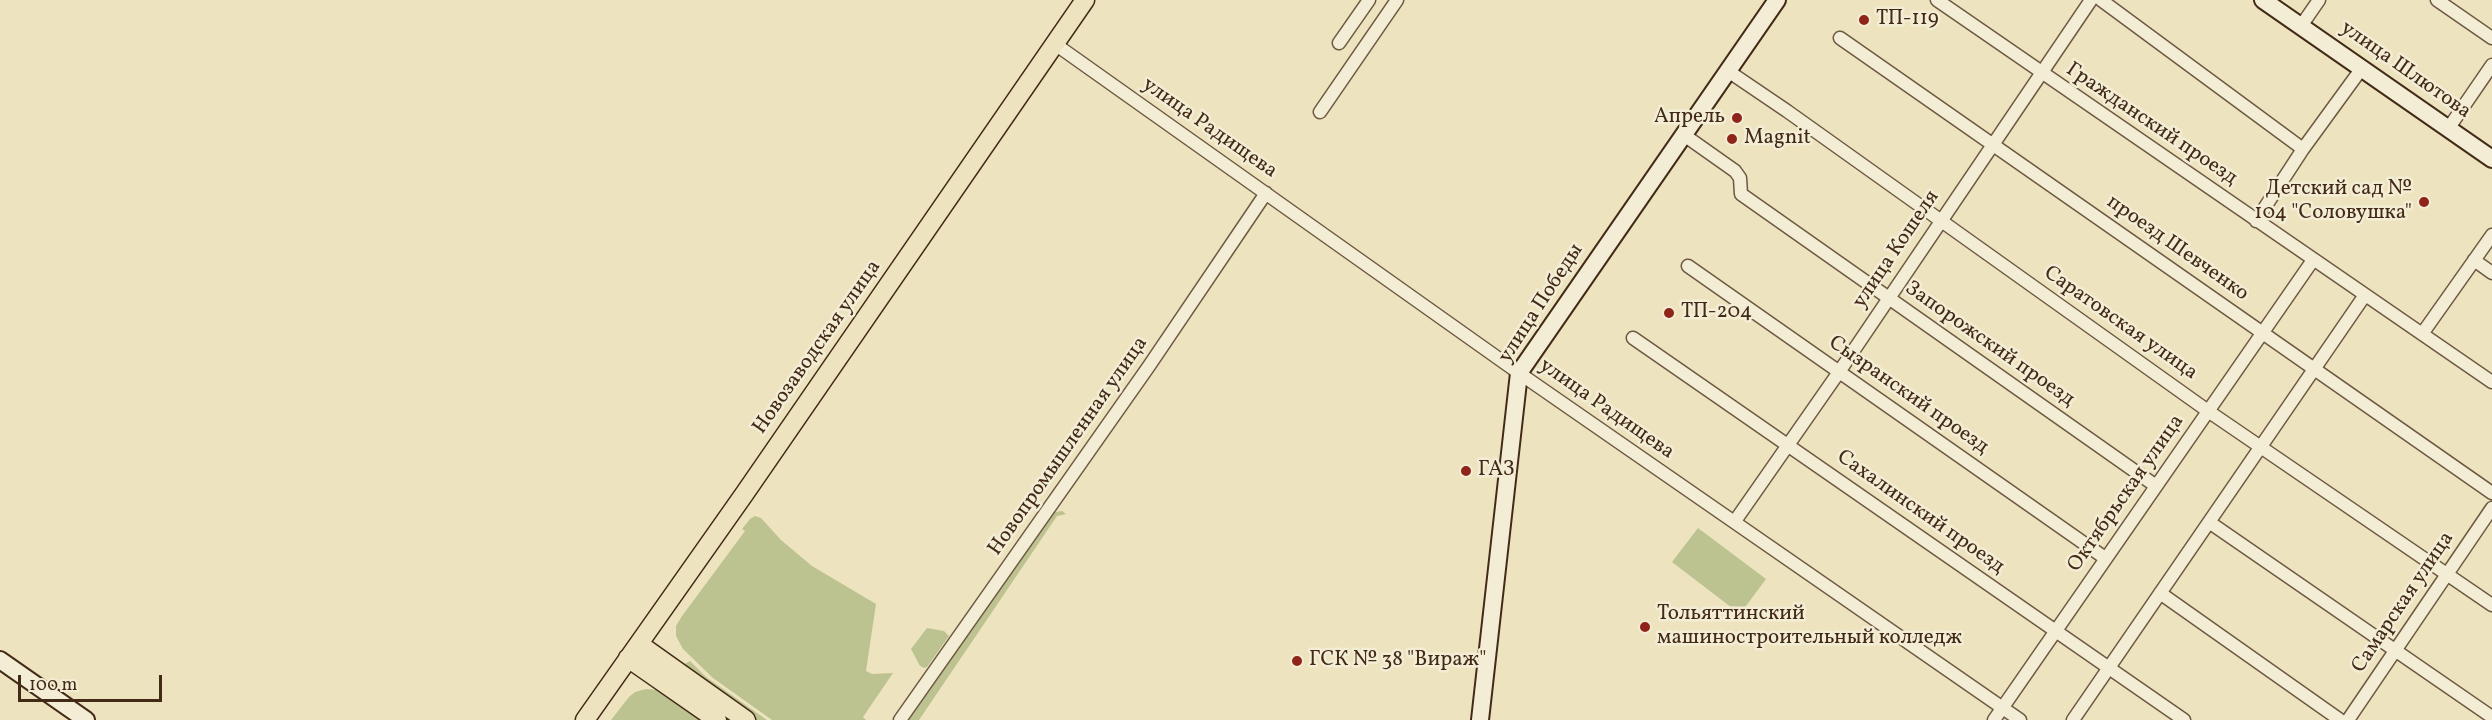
<!DOCTYPE html>
<html>
<head>
<meta charset="utf-8">
<style>
	body { margin:0 }
	#map { position:relative; width:2492px; height:720px; overflow:hidden; background:#ede3bf; font-family:Vollkorn,serif }
	canvas { display:block }
	.scale { position:absolute; left:18px; top:675px; width:144px; height:27px; box-sizing:border-box; border:3px solid #422a17; border-top:0; padding-left:8px; font-size:18px; line-height:21px; white-space:nowrap; color:#422a17; -webkit-text-stroke:4px #f3edd5; paint-order:stroke }
</style>
</head>
<body>
<div id="map">
<canvas width="2492" height="720"></canvas>
<div class="scale">100 m</div>
</div>
<script>
const context = document.querySelector('canvas').getContext('2d');
context.lineJoin = 'round';
function fill(path, color) { context.fillStyle = color; context.fill(path, 'evenodd'); }
const toPath = rows => new Path2D(rows.map(r => 'M' + r).join(''));
function strokePath(path, color, width, dash) { context.strokeStyle = color; context.lineWidth = width; context.lineCap = dash ? 'butt' : 'round'; context.setLineDash(dash || []); context.stroke(path); }
function write(font, color, halo, rows, align = 'center') {
  context.font = font + ' Vollkorn,serif'; context.lineWidth = 5; context.setLineDash([]); context.textBaseline = 'middle'; context.strokeStyle = halo; context.fillStyle = color; for (const [text, x, y, turn = 0] of rows) {
    context.save(); context.translate(x, y); context.rotate((+turn || 0) * Math.PI / 180); context.textAlign = isNaN(turn) ? turn : align; if (halo) context.strokeText(text, 0, 0); context.fillText(text, 0, 0); context.restore();
  }
}
fill(toPath([
	[1062,511,1066,514,1057,516,919,720,909,720,1055,512],
	[755,516,761,518,781,540,812,566,876,604,866,671,872,674,893,673,863,717,866,720,772,720,713,678,683,649,676,636,676,626,682,616,745,531,742,529,750,519],
	[1698,528,1766,579,1740,614,1672,562],
	[927,628,944,631,949,636,927,667,924,668,920,666,911,649],
	[690,661,706,677,767,720,753,720,683,665],
	[646,689,658,690,705,720,611,720,629,697,635,692]
]), '#bcc390');
const street = toPath([
	[1937,0,2492,382],
	[2101,0,2303,149],
	[2437,0,2492,38],
	[2301,26,2319,0],
	[1840,38,2492,493],
	[1339,43,1369,0],
	[1055,44,1519,373,2020,720],
	[1728,71,1787,111,2208,411,2492,605],
	[1320,112,1397,0],
	[2448,129,2492,65],
	[1684,135,1735,171,1740,178,1741,194,2156,486],
	[2256,221,2303,149,2362,68],
	[2474,260,2492,273],
	[1688,266,2105,558],
	[2422,334,2492,235],
	[1633,338,2184,720],
	[1735,521,1839,372,2091,0],
	[2209,522,2492,717],
	[2160,593,2340,720],
	[900,720,1149,366,1266,193],
	[1994,720,2313,260],
	[2073,720,2365,295],
	[2348,720,2492,508]
]);
const secondary = toPath([
	[2263,0,2492,159],
	[0,660,86,720],
	[1480,720,1519,373,1777,0]
]);
const primary = toPath([
	[639,644,746,720],
	[628,658,717,720],
	[585,720,745,493,1085,0]
]);
strokePath(street, '#6d5841', 15);
strokePath(secondary, '#422a17', 20);
strokePath(primary, '#422a17', 21);
strokePath(street, '#f3edd5', 12);
strokePath(secondary, '#f3edd5', 16);
strokePath(primary, '#ede3bf', 18);
for (const [x, y, r, color] of [
	[1864,20,6,"#8f2418"],
	[1737,118,6,"#8f2418"],
	[1732,139,6,"#8f2418"],
	[2424,202,6,"#8f2418"],
	[1669,313,6,"#8f2418"],
	[1466,471,6,"#8f2418"],
	[1645,627,6,"#8f2418"],
	[1297,661,6,"#8f2418"]
]) { const dot = new Path2D(); dot.arc(x, y, r, 0, 2 * Math.PI); context.fillStyle = color; context.fill(dot); strokePath(dot, '#f3edd5', 2); }
write('21px', '#422a17', '#f3edd5', [
	["ТП-119",1876,20],
	["Апрель",1725,118,"right"],
	["Magnit",1744,139],
	["Детский сад №",2412,190,"right"],
	["104 \"Соловушка\"",2412,214,"right"],
	["ТП-204",1681,313],
	["ГАЗ",1478,471],
	["Тольяттинский",1657,615],
	["машиностроительный колледж",1657,639],
	["ГСК № 38 \"Вираж\"",1309,661]
], 'left');
write('21px', '#422a17', '#f3edd5', [
	["улица Шлютова",2405,71,35],
	["Гражданский проезд",2151,125,34],
	["улица Радищева",1209,129,35],
	["проезд Шевченко",2177,249,35],
	["улица Кошеля",1897,250,-56],
	["улица Победы",1542,304,-57],
	["Саратовская улица",2120,324,35],
	["Запорожский проезд",1989,345,35],
	["Новозаводская улица",818,348,-55],
	["Сызранский проезд",1908,396,35],
	["улица Радищева",1606,410,35],
	["Новопромышленная улица",1069,447,-55],
	["Октябрьская улица",2127,494,-55],
	["Сахалинский проезд",1920,513,35],
	["Самарская улица",2404,603,-56]
]);
</script>
</body>
</html>
